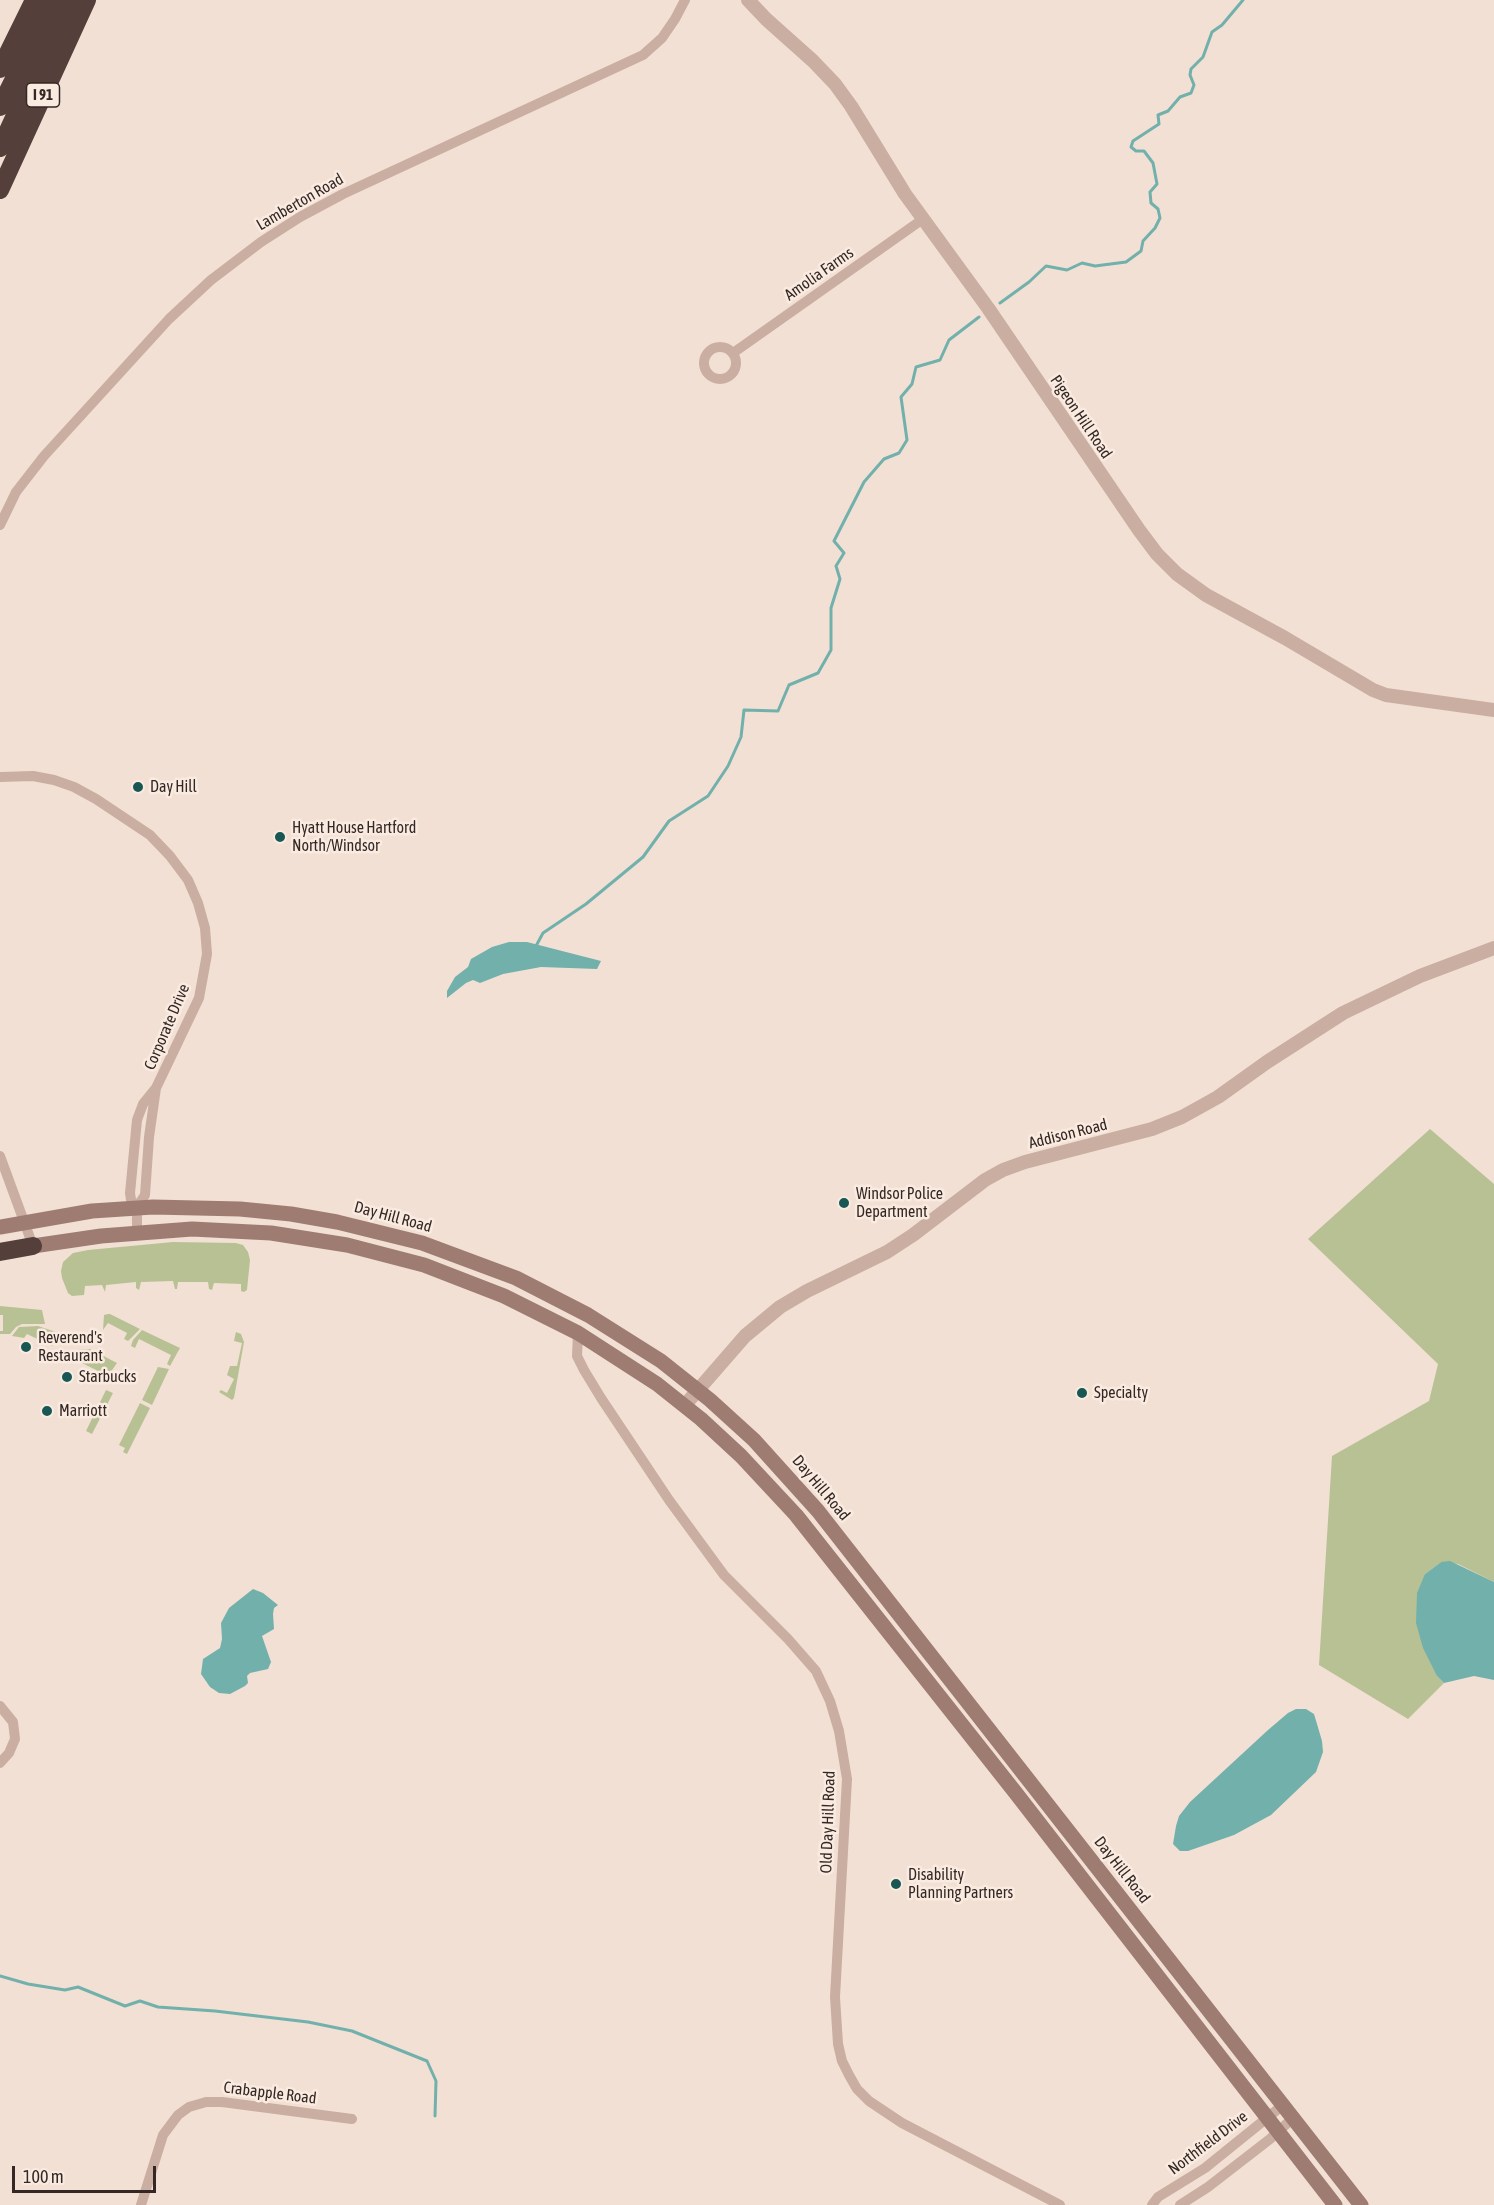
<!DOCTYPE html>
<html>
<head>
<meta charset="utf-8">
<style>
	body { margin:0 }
	#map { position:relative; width:1494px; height:2205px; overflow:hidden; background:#f2e0d5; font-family:"Asap Condensed",sans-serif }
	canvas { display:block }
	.scale { position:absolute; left:12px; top:2166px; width:144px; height:27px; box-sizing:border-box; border:3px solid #342724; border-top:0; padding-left:8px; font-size:18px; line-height:21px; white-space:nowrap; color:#342724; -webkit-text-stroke:4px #faebe1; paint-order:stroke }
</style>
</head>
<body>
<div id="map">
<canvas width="1494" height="2205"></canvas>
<div class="scale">100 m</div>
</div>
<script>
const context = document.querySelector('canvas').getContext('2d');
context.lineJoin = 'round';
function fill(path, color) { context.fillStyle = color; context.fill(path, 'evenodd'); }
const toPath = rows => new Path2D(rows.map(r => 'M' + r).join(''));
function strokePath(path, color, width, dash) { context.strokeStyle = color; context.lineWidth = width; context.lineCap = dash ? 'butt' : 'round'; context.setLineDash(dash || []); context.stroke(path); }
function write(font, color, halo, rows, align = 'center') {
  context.font = font + ' "Asap Condensed",sans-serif'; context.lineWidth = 5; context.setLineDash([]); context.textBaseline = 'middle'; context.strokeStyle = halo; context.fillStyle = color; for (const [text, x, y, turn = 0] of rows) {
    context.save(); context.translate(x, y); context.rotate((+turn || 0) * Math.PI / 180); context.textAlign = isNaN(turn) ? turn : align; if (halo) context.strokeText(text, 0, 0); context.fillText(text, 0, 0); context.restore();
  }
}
fill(toPath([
	[1430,1129,1494,1184,1494,1582,1458,1564,1441,1562,1425,1574,1437,1676,1444,1683,1408,1719,1319,1665,1332,1456,1429,1401,1438,1364,1308,1239],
	[173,1242,236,1243,243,1245,248,1252,250,1260,247,1290,244,1292,241,1291,241,1284,214,1283,212,1290,209,1289,208,1282,178,1282,177,1289,175,1289,173,1281,141,1282,139,1290,136,1288,136,1282,106,1285,105,1292,102,1285,85,1286,84,1295,72,1296,68,1293,62,1278,61,1271,63,1262,73,1253,88,1250],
	[0,1306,42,1310,45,1324,22,1324,16,1327,10,1334,0,1334,0,1331,3,1331,3,1315,0,1315],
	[108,1314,110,1314,140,1329,128,1341,124,1339,127,1333,108,1323,103,1330,104,1315],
	[38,1326,56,1332,65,1344,55,1341,52,1346,27,1334,24,1338,12,1336,19,1327],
	[142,1330,180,1348,170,1366,167,1364,171,1355,139,1339,135,1348,131,1346,133,1340],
	[236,1332,241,1334,244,1342,234,1398,232,1400,219,1392,221,1390,227,1393,234,1379,227,1375,230,1366,237,1366,242,1343,234,1341],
	[90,1349,117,1363,108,1376,80,1362,84,1355,76,1350],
	[158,1367,169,1369,152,1405,142,1400],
	[106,1390,113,1393,92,1434,86,1431],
	[140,1403,150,1408,127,1454,123,1452,125,1448,119,1445]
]), '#b8c194');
fill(toPath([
	[509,942,527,942,601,961,597,969,541,967,503,974,480,983,473,980,466,983,447,998,447,991,455,977,468,967,471,959,492,947],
	[1450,1561,1494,1582,1494,1680,1474,1676,1444,1683,1437,1676,1423,1648,1416,1623,1417,1593,1425,1574,1441,1562],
	[253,1589,263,1593,278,1605,274,1608,273,1614,274,1629,262,1636,271,1662,268,1669,250,1673,247,1676,248,1683,245,1686,230,1694,219,1693,210,1687,201,1674,203,1659,220,1648,222,1639,221,1623,229,1608],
	[1296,1709,1306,1709,1314,1714,1317,1724,1322,1741,1323,1752,1316,1772,1271,1815,1234,1835,1188,1851,1180,1851,1173,1844,1176,1826,1179,1816,1190,1802,1268,1730,1288,1713]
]), '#72b0ab');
strokePath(toPath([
	[1000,303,1029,282,1046,266,1067,270,1082,263,1095,266,1126,262,1141,251,1143,241,1155,228,1160,218,1158,209,1151,203,1150,192,1157,184,1153,163,1144,151,1136,151,1131,147,1133,141,1159,124,1158,115,1168,111,1180,97,1191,93,1194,85,1190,75,1191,69,1203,57,1212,32,1222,25,1243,0],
	[536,946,543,933,586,904,643,857,669,821,708,796,728,766,741,737,744,710,778,711,789,685,818,673,831,650,831,608,840,579,836,566,844,553,834,541,864,482,884,459,899,453,907,440,901,397,912,384,916,367,940,360,949,340,979,317],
	[0,1976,28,1984,65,1990,78,1987,125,2006,140,2001,158,2007,215,2011,308,2022,352,2031,427,2061,436,2081,435,2116]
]), '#72b0ab', 3);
strokePath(toPath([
	'704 363a16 16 0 1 1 32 0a16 16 0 1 1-32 0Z',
	[733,353,923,219],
	[0,525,16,492,44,456,169,319,211,280,261,242,300,217,343,194,643,55,662,38,675,19,685,0],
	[0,777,33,776,54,780,74,787,96,799,150,835,170,856,188,880,198,903,205,928,207,954,199,998,156,1088,143,1104,137,1120,130,1193,131,1200,137,1207,137,1232],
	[0,1156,33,1246],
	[137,1207,145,1195,149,1137,156,1088],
	[578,1333,577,1356,584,1370,601,1398,669,1500,724,1575,788,1639,816,1671,830,1701,839,1731,847,1779,835,1997,838,2044,842,2061,849,2075,857,2089,869,2101,902,2123,1060,2205],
	[0,1706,13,1722,15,1739,9,1753,0,1763],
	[141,2205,163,2135,178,2115,189,2107,206,2102,222,2102,352,2119],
	[1152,2205,1158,2197,1205,2168,1283,2105],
	[1180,2205,1208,2187,1270,2139,1293,2118]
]), '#caaea1', 10);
strokePath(toPath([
	[748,0,766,19,813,61,835,84,851,106,905,194,988,308,1139,530,1157,554,1177,574,1206,595,1285,638,1373,690,1386,695,1494,710],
	[685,1405,745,1336,780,1307,807,1291,887,1252,913,1235,985,1180,1003,1170,1025,1162,1152,1129,1182,1117,1218,1097,1267,1062,1343,1013,1420,976,1494,948]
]), '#caaea1', 14);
strokePath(toPath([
	[0,1227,92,1211,153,1207,240,1209,291,1214,337,1222,422,1243,516,1278,588,1315,661,1361,710,1400,754,1440,818,1511,1361,2205],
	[33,1246,101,1236,192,1229,271,1233,347,1245,424,1265,504,1296,578,1333,657,1384,701,1419,741,1456,796,1515,1015,1792,1335,2205]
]), '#9e7c72', 15);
strokePath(toPath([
	[0,69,34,0],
	[0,107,53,0],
	[0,148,68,0],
	[0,190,87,0],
	[0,1252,33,1246]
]), '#553f3a', 18);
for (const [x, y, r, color] of [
	[138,787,6,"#185753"],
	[280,837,6,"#185753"],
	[844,1203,6,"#185753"],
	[26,1347,6,"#185753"],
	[67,1377,6,"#185753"],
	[1082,1393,6,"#185753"],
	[47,1411,6,"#185753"],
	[896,1884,6,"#185753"]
]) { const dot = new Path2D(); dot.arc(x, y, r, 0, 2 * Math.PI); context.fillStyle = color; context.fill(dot); strokePath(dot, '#faebe1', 2); }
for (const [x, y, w] of [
	[43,95,33]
]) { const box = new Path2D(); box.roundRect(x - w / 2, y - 12, w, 24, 4.5); context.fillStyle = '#faebe1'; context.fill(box); strokePath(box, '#342724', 1.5); }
write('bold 15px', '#342724', null, [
	["I 91",43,95]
]);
write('16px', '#342724', '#faebe1', [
	["Lamberton Road",300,202,-30],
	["Amolia Farms",819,274,-35],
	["Pigeon Hill Road",1081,417,56],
	["Corporate Drive",167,1027,-67],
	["Addison Road",1068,1134,-14],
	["Day Hill Road",393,1217,15],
	["Day Hill Road",821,1488,50],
	["Old Day Hill Road",828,1822,-88],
	["Day Hill Road",1122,1870,52],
	["Crabapple Road",270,2093,7],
	["Northfield Drive",1208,2143,-37]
]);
write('16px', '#342724', '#faebe1', [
	["Day Hill",150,787],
	["Hyatt House Hartford",292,828],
	["North/Windsor",292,846],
	["Windsor Police",856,1194],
	["Department",856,1212],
	["Reverend's",38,1338],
	["Restaurant",38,1356],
	["Starbucks",79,1377],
	["Specialty",1094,1393],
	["Marriott",59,1411],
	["Disability",908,1875],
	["Planning Partners",908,1893]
], 'left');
</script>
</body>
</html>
